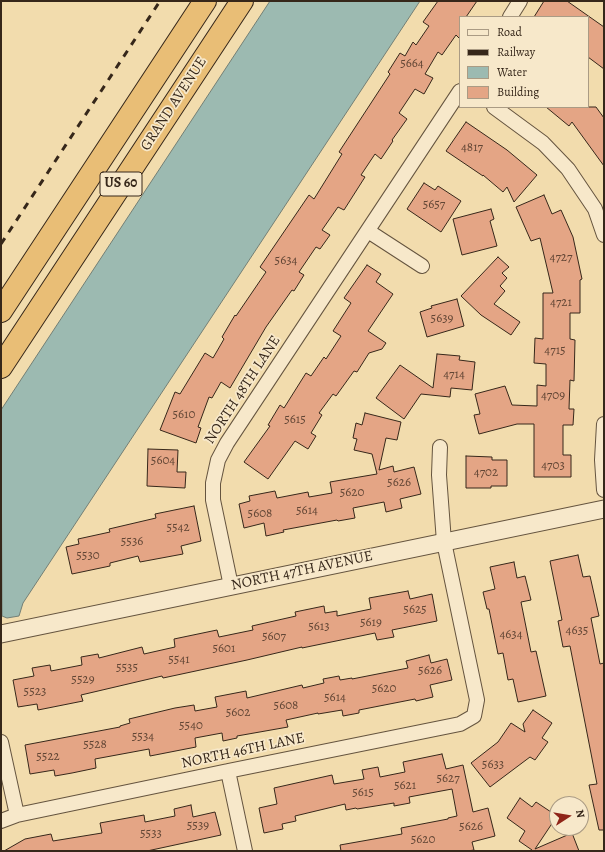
<!DOCTYPE html>
<html>
<head>
<meta charset="utf-8">
<style>
	body { margin:0 }
	#map { position:relative; width:605px; height:852px; overflow:hidden; background:#f2dcad; font-family:Alegreya,serif }
	canvas { display:block }
	.frame { position:absolute; inset:0; border:2px solid #36271a; pointer-events:none }
	.legend { position:absolute; left:459px; top:16px; width:130px; height:92px; box-sizing:border-box; background:#f7e8ca; border:1px solid #aa9b84; margin:0; padding:5px 7px; list-style:none; font-size:12px; color:#36271a }
	.legend li { display:flex; align-items:center; gap:8px; height:20px }
	.legend b { width:20px; border:1px solid #aa9b84 }
	.north { position:absolute; left:549px; top:796px; width:40px; height:40px; box-sizing:border-box; background:#f7e8ca; border:1px solid #aa9b84; border-radius:50%; rotate:78deg; font-size:11px; font-weight:700; line-height:16px; text-align:center; color:#36271a }
	.north::after { content:''; display:block; margin:auto; width:14px; height:18px; background:#8f2418; clip-path:polygon(50% 0,100% 100%,50% 72%,0 100%) }
</style>
</head>
<body>
<div id="map">
<canvas width="605" height="852"></canvas>
<div class="frame"></div>
<ul class="legend">
<li><b style="height:5px;background:#f7e8ca"></b>Road</li>
<li><b style="height:5px;background:#36271a"></b>Railway</li>
<li><b style="height:11px;background:#9cbab1"></b>Water</li>
<li><b style="height:11px;background:#e4a585"></b>Building</li>
</ul>
<div class="north">N</div>
</div>
<script>
const context = document.querySelector('canvas').getContext('2d');
context.lineJoin = 'round';
function fill(path, color) { context.fillStyle = color; context.fill(path, 'evenodd'); }
const toPath = rows => new Path2D(rows.map(r => 'M' + r).join(''));
function strokePath(path, color, width, dash) { context.strokeStyle = color; context.lineWidth = width; context.lineCap = dash ? 'butt' : 'round'; context.setLineDash(dash || []); context.stroke(path); }
function write(font, color, halo, rows, align = 'center') {
  context.font = font + ' Alegreya,serif'; context.lineWidth = 3.5; context.setLineDash([]); context.textBaseline = 'middle'; context.strokeStyle = halo; context.fillStyle = color; for (const [text, x, y, turn = 0] of rows) {
    context.save(); context.translate(x, y); context.rotate((+turn || 0) * Math.PI / 180); context.textAlign = isNaN(turn) ? turn : align; if (halo) context.strokeText(text, 0, 0); context.fillText(text, 0, 0); context.restore();
  }
}
const water = toPath([
	[270,1,420,1,23,603,19,616,7,618,2,616,1,410,270,1]
]);
fill(water, '#9cbab1');
strokePath(water, '#737f75', 1);
const building = toPath([
	[438,1,477,1,466,17,460,17,460,39,456,35,442,55,438,52,425,74,433,78,424,94,415,89,399,113,407,119,392,140,393,141,381,159,375,154,361,175,365,177,344,210,338,207,322,230,330,235,320,249,316,247,299,272,304,275,294,291,292,290,266,327,230,388,221,382,212,398,209,397,198,427,201,428,196,443,160,430,175,392,180,394,205,353,213,358,224,339,222,337,235,315,236,316,266,272,260,267,309,195,314,199,342,154,339,152,390,74,388,72,400,53,405,56,413,42,416,45,429,26,423,22,438,1],
	[544,1,567,1,604,27,604,69,588,57,588,17,534,17,544,1],
	[546,107,596,107,604,118,604,166,572,122,569,126,546,107],
	[466,122,507,150,537,175,514,202,507,187,503,192,483,175,483,176,446,151,466,122],
	[424,183,435,190,438,186,461,201,441,232,407,209,424,183],
	[544,195,552,214,561,210,573,237,582,279,580,280,580,313,570,313,570,339,575,340,574,381,570,380,569,409,574,409,573,425,563,425,563,455,571,455,571,477,534,477,534,424,517,424,479,434,474,415,480,414,475,394,505,386,512,405,537,406,537,385,546,386,546,364,534,363,535,338,543,339,543,293,553,293,540,238,531,241,516,207,544,195],
	[491,209,494,219,490,221,497,246,462,255,453,219,491,209],
	[498,257,509,267,502,273,507,278,500,286,505,291,494,304,520,322,511,335,481,315,461,296,498,257],
	[367,265,381,274,376,282,393,294,368,331,386,343,382,349,369,353,357,372,354,371,336,396,333,394,319,413,322,415,311,433,316,436,308,449,295,441,268,479,244,462,270,426,268,425,280,405,284,408,306,373,311,376,324,357,326,359,341,336,333,331,351,303,344,298,367,265],
	[457,299,464,326,427,337,420,312,432,308,431,306,457,299],
	[437,354,460,356,459,360,475,362,472,390,451,388,450,397,421,394,404,419,376,398,400,365,433,388,437,354],
	[365,413,401,422,397,440,386,438,379,470,393,466,394,472,414,467,421,494,400,499,402,508,386,512,384,502,353,508,355,518,338,521,337,520,283,530,284,532,266,536,264,523,244,528,239,504,250,501,249,496,275,491,277,498,308,492,309,497,332,493,330,482,377,474,372,454,354,450,357,439,353,438,356,423,362,425,365,413],
	[148,449,178,450,177,472,186,472,185,488,147,486,148,449],
	[466,456,492,457,492,460,507,460,507,486,491,486,491,488,466,488,466,456],
	[194,506,201,541,181,546,183,554,140,562,138,556,110,563,110,566,72,574,66,547,79,544,78,539,110,532,109,529,156,518,155,514,194,506],
	[578,555,583,577,590,576,599,616,591,618,600,664,604,663,604,830,599,830,589,785,597,784,570,646,563,647,558,621,562,620,550,561,578,555],
	[514,562,517,578,525,576,531,600,521,602,531,652,536,651,546,696,518,702,513,679,508,680,503,653,498,654,489,609,487,609,483,592,495,589,490,567,514,562],
	[408,591,410,599,432,594,437,621,392,630,394,637,377,640,375,633,302,648,302,647,247,660,163,678,162,676,81,695,83,701,38,710,37,704,18,707,13,680,34,676,32,668,50,665,51,671,82,665,81,657,98,654,99,658,142,647,144,654,175,647,174,639,217,630,219,637,253,630,252,626,296,616,295,612,324,606,325,613,337,611,337,616,371,609,369,598,408,591],
	[429,655,431,663,447,659,452,680,430,685,433,697,416,701,415,699,359,710,359,713,343,716,342,710,318,714,318,713,286,720,288,727,237,736,237,738,223,741,222,733,195,738,196,747,150,756,149,749,95,759,96,768,72,773,55,776,54,770,30,774,25,745,120,727,120,726,130,723,129,719,175,708,194,705,195,711,217,707,215,697,246,691,247,698,302,685,303,688,324,683,323,679,339,676,340,680,352,678,352,679,408,668,406,661,429,655],
	[533,710,552,723,542,738,548,742,535,760,530,757,490,787,471,763,498,742,511,723,525,732,523,724,533,710],
	[442,754,446,769,463,765,473,812,488,808,495,836,472,842,474,850,468,851,341,851,340,845,402,834,401,828,448,819,448,818,457,816,452,789,409,797,410,803,394,806,394,803,357,809,356,808,346,810,345,804,295,816,296,821,282,824,283,829,264,833,259,808,277,804,274,788,332,775,334,784,364,779,362,770,378,767,380,777,405,772,403,762,442,754],
	[520,798,532,807,536,802,557,816,535,849,572,833,579,851,530,851,532,850,519,841,525,831,507,818,520,798],
	[191,805,193,817,215,812,221,835,147,851,4,851,25,839,51,834,53,841,102,833,100,823,144,815,145,822,175,816,174,809,191,805]
]);
fill(building, '#e4a585');
strokePath(building, '#36271a', 1);
const minor = toPath([
	[510,17,520,1],
	[494,107,543,143,568,169,595,209,604,235],
	[368,231,422,266],
	[604,424,602,460,604,490],
	[231,586,213,500,213,483,218,460,227,443,460,91],
	[1,742,17,815],
	[228,771,245,851],
	[1,821,17,815,228,771,460,724,474,716,477,700,444,542,439,475,440,447]
]);
const tertiary = toPath([
	[1,634,604,509]
]);
const trunk = toPath([
	[1,311,205,1],
	[1,367,242,1]
]);
strokePath(minor, '#65543f', 16);
strokePath(tertiary, '#65543f', 19);
strokePath(trunk, '#36271a', 24);
strokePath(minor, '#f7e8ca', 14);
strokePath(tertiary, '#f7e8ca', 17);
strokePath(trunk, '#e9be76', 22);
strokePath(toPath([
	[1,244,160,1]
]), '#36271a', 3, [7, 7]);
write('13px', '#624635', null, [
	["5664",412,64],
	["4817",472,148],
	["5657",434,205],
	["4727",561,258],
	["5634",286,261],
	["4721",561,303],
	["5639",442,319],
	["4715",555,351],
	["4714",454,375],
	["4709",553,396],
	["5610",184,415],
	["5615",295,420],
	["5604",163,461],
	["4703",553,466],
	["4702",486,473],
	["5626",399,483],
	["5620",352,493],
	["5614",307,511],
	["5608",260,514],
	["5542",178,528],
	["5536",132,542],
	["5530",88,556],
	["5625",415,610],
	["5619",371,623],
	["5613",319,627],
	["4635",577,631],
	["4634",511,635],
	["5607",274,637],
	["5601",224,649],
	["5541",179,660],
	["5535",127,668],
	["5626",430,671],
	["5529",83,680],
	["5620",384,689],
	["5523",35,692],
	["5614",335,698],
	["5608",286,706],
	["5602",238,713],
	["5540",191,726],
	["5534",143,737],
	["5528",95,745],
	["5522",48,757],
	["5633",493,765],
	["5627",448,779],
	["5621",405,786],
	["5615",363,793],
	["5539",198,826],
	["5626",471,827],
	["5533",151,834],
	["5620",423,840]
]);
for (const [x, y, w] of [
	[121,184,42]
]) { const box = new Path2D(); box.roundRect(x - w / 2, y - 12, w, 24, 3); context.fillStyle = '#f7e8ca'; context.fill(box); strokePath(box, '#36271a', 1); }
write('bold 14px', '#36271a', null, [
	["US 60",121,184]
]);
write('15px', '#36271a', '#f7e8ca', [
	["GRAND AVENUE",174,104,-57],
	["NORTH 48TH LANE",243,390,-57],
	["NORTH 47TH AVENUE",302,571,-12],
	["NORTH 46TH LANE",243,751,-12]
]);
</script>
</body>
</html>
